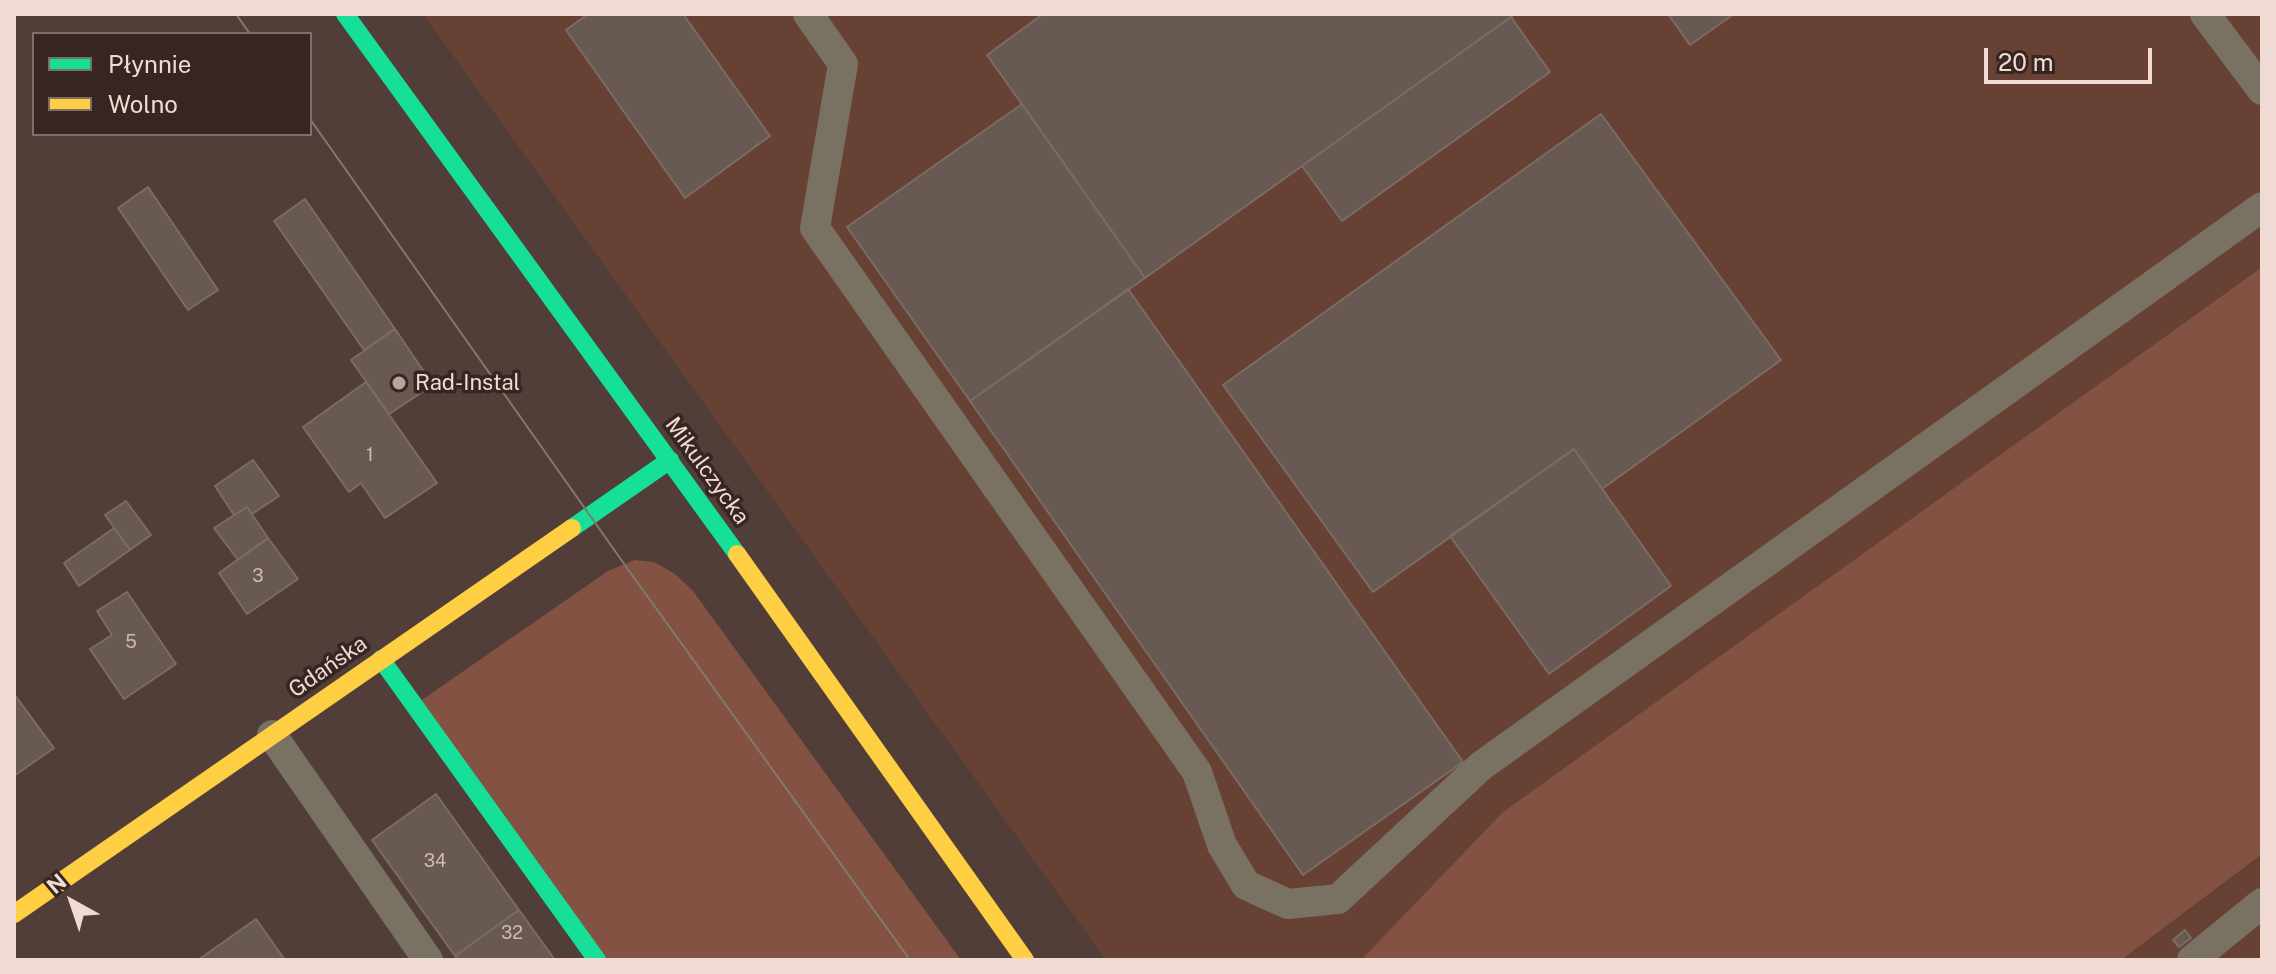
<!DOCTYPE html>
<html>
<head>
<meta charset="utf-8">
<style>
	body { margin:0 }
	#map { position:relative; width:2276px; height:974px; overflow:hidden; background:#523e38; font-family:"Public Sans",sans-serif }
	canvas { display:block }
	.frame { position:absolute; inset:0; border:16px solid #f1dad3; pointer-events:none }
	.legend { position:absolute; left:32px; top:32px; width:280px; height:104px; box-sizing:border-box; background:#362520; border:2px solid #816d68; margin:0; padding:10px 14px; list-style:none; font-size:24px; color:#f1dad3 }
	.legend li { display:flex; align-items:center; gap:16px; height:40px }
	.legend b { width:40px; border:2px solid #816d68 }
	.north { position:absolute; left:32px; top:862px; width:80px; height:80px; -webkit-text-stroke:6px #362520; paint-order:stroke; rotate:320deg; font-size:22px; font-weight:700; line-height:32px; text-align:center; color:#f1dad3 }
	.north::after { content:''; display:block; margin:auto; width:28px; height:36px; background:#f1dad3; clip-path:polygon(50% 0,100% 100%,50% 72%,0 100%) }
	.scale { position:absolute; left:1984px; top:48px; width:168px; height:36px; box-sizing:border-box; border:4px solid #f1dad3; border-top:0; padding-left:10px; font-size:24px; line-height:28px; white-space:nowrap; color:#f1dad3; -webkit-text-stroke:6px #362520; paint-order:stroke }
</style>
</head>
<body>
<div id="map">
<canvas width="2276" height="974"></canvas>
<div class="frame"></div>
<ul class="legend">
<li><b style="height:10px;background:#16e098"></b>Płynnie</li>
<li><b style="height:10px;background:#ffcf43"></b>Wolno</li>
</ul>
<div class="north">N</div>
<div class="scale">20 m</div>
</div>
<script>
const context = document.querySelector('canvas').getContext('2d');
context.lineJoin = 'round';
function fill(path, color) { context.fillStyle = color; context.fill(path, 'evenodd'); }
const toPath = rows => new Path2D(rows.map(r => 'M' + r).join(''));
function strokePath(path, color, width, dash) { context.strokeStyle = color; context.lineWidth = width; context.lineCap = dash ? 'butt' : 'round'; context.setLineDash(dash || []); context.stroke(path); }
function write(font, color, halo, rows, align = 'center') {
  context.font = font + ' "Public Sans",sans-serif'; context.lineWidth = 7; context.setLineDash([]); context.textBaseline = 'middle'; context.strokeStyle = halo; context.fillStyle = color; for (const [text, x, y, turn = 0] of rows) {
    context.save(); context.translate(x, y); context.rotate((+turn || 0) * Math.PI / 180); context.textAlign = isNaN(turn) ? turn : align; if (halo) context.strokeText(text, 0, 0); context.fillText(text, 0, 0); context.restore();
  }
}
fill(toPath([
	[423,14,2262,14,2262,267,1504,812,1361,960,1106,960],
	[2262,854,2262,960,2121,960]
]), '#684135');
fill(toPath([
	[2262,267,2262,854,2121,960,1361,960,1503,812],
	[635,560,654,562,675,574,693,591,961,960,600,960,416,704,608,571]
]), '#835243');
const building = toPath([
	[588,14,683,14,770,136,685,198,566,30,588,14],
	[1043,14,1515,14,1145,278,987,55,1043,14],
	[1668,14,1734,14,1690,45,1668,14],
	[1511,17,1550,72,1342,221,1302,166,1511,17],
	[1022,104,1145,278,970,401,847,227,1022,104],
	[1601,114,1781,360,1602,489,1574,449,1373,592,1223,385,1601,114],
	[148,187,218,290,188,310,118,208,148,187],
	[305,199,395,329,364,350,274,221,305,199],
	[1128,289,1463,762,1303,875,970,401,1128,289],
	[395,329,433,385,389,414,351,360,395,329],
	[366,382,437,483,385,518,361,483,349,492,303,427,366,382],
	[1574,449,1671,586,1549,674,1450,536,1574,449],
	[253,460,279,496,252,514,247,507,234,515,215,486,253,460],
	[126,501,151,535,130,550,105,515,126,501],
	[247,507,268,538,238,560,214,528,247,507],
	[114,528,130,550,79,586,64,563,114,528],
	[268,538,298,579,247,614,219,573,268,538],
	[127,592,176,664,124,699,90,649,112,635,97,611,127,592],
	[14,694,54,748,14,776,14,694],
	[436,794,519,910,455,956,372,840,436,794],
	[519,910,555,960,458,960,455,956,519,910],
	[256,919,285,960,198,960,256,919],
	[2185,930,2191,938,2179,947,2173,940,2185,930]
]);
fill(building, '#685952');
strokePath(building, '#7b6c64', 2);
strokePath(toPath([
	[808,14,843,64,815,228,1197,772,1222,845,1246,885,1288,904,1338,899,1481,766,2262,207],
	[2205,14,2262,90],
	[272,735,428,960],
	[2192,960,2262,903]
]), '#797262', 30);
strokePath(toPath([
	[345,14,737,554],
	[572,528,670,460],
	[381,659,597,960]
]), '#16e098', 18);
strokePath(toPath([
	[737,554,1025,960],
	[14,914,572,528]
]), '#ffcf43', 18);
strokePath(toPath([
	[236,14,250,34],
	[310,119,627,568,910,960]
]), '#827a6e', 2);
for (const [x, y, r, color] of [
	[399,383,8,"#b9a39d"]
]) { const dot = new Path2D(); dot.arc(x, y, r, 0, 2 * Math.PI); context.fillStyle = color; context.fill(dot); strokePath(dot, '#362520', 3); }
write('18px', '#cfbab3', null, [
	["1",370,455],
	["3",258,576],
	["5",131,642],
	["34",435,861],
	["32",512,933]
]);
write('22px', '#f1dad3', '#362520', [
	["Rad-Instal",415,383]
], 'left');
write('22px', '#f1dad3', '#362520', [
	["Mikulczycka",707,471,54],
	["Gdańska",328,667,-35]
]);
</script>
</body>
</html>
